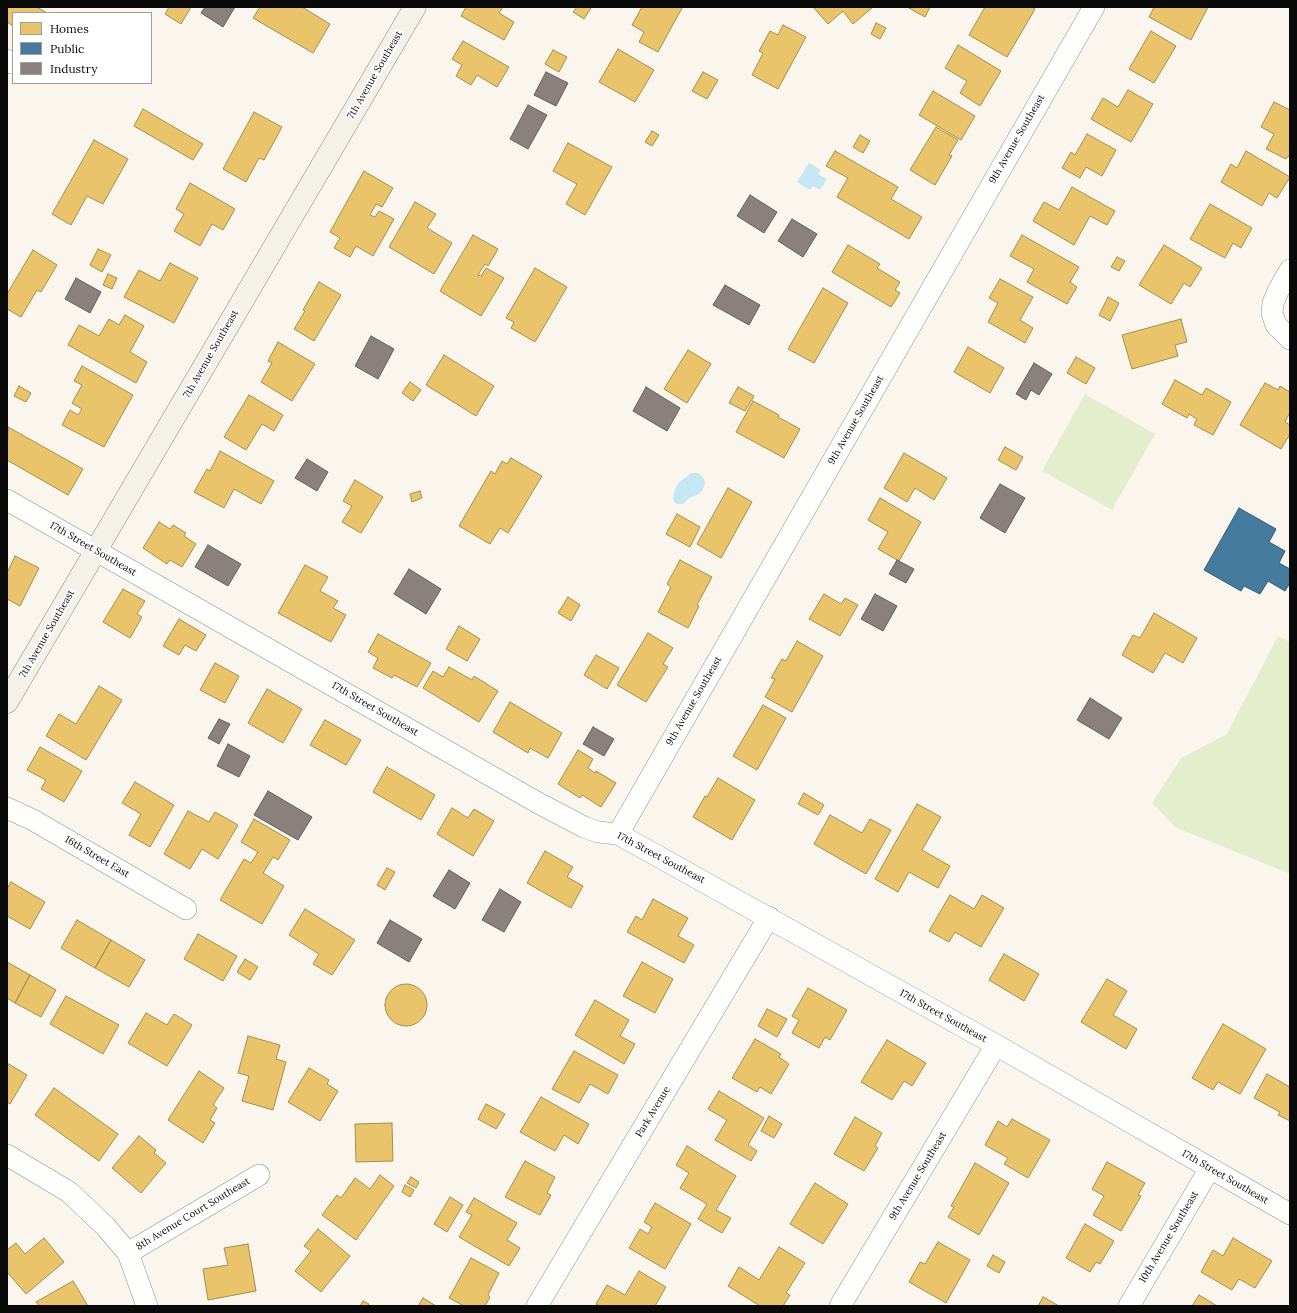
<!DOCTYPE html>
<html>
<head>
<meta charset="utf-8">
<style>
	body { margin:0 }
	#map { position:relative; width:1297px; height:1313px; overflow:hidden; background:#faf6ed; font-family:Lora,serif }
	canvas { display:block }
	.frame { position:absolute; inset:0; border:8px solid #0a0a0a; pointer-events:none }
	.legend { position:absolute; left:12px; top:12px; width:140px; height:72px; box-sizing:border-box; background:#fff; border:1px solid #9d9d9d; margin:0; padding:5px 7px; list-style:none; font-size:12px; color:#0a0a0a }
	.legend li { display:flex; align-items:center; gap:8px; height:20px }
	.legend b { width:20px; border:1px solid #9d9d9d }
</style>
</head>
<body>
<div id="map">
<canvas width="1297" height="1313"></canvas>
<div class="frame"></div>
<ul class="legend">
<li><b style="height:11px;background:#e9c46a"></b>Homes</li>
<li><b style="height:11px;background:#457b9d"></b>Public</li>
<li><b style="height:11px;background:#8a817c"></b>Industry</li>
</ul>
</div>
<script>
const context = document.querySelector('canvas').getContext('2d');
context.lineJoin = 'round';
function fill(path, color) { context.fillStyle = color; context.fill(path, 'evenodd'); }
const toPath = rows => new Path2D(rows.map(r => 'M' + r).join(''));
function strokePath(path, color, width, dash) { context.strokeStyle = color; context.lineWidth = width; context.lineCap = dash ? 'butt' : 'round'; context.setLineDash(dash || []); context.stroke(path); }
function write(font, color, halo, rows, align = 'center') {
  context.font = font + ' Lora,serif'; context.lineWidth = 4; context.setLineDash([]); context.textBaseline = 'middle'; context.strokeStyle = halo; context.fillStyle = color; for (const [text, x, y, turn = 0] of rows) {
    context.save(); context.translate(x, y); context.rotate((+turn || 0) * Math.PI / 180); context.textAlign = isNaN(turn) ? turn : align; if (halo) context.strokeText(text, 0, 0); context.fillText(text, 0, 0); context.restore();
  }
}
fill(toPath([
	[1085,394,1155,434,1112,510,1042,471],
	[1278,636,1290,642,1290,874,1175,827,1152,803,1181,758,1227,734]
]), '#e4eecd');
fill(toPath([
	[809,163,821,170,818,174,827,179,820,190,813,186,810,190,797,182],
	[691,473,698,473,703,477,705,482,703,490,699,494,689,498,683,504,677,504,674,502,673,496,677,484]
]), '#c5e6f3');
const homes = toPath([
	[7,7,37,7,47,13,13,13,13,26,7,22,7,7],
	[169,7,191,7,181,24,165,14,169,7],
	[260,7,302,7,330,24,313,53,253,18,260,7],
	[466,7,503,7,499,13,514,22,504,40,461,16,466,7],
	[577,7,589,7,591,8,584,19,573,12,577,7],
	[642,7,679,7,682,8,658,52,639,42,644,32,632,25,642,7],
	[813,7,873,7,853,24,843,11,828,24,813,7],
	[907,7,930,7,925,17,907,7],
	[985,7,1032,7,1035,9,1007,57,969,35,985,7],
	[1154,7,1208,7,1191,40,1149,17,1154,7],
	[876,23,886,28,880,39,871,34,876,23],
	[783,25,806,37,778,89,752,75,763,53,759,51,770,31,778,35,783,25],
	[1151,31,1176,46,1154,83,1129,69,1151,31],
	[463,41,509,67,497,87,477,75,471,85,456,76,462,65,452,59,463,41],
	[958,45,1001,71,980,106,960,93,967,81,945,68,958,45],
	[618,49,654,70,635,102,599,82,618,49],
	[553,50,567,57,559,72,545,64,553,50],
	[703,72,718,80,707,99,692,91,703,72],
	[1128,90,1153,104,1131,142,1091,119,1103,98,1118,107,1128,90],
	[933,91,975,116,961,140,919,115,933,91],
	[1274,102,1290,110,1290,157,1288,156,1286,159,1266,149,1274,134,1261,127,1274,102],
	[143,109,203,144,193,160,134,126,143,109],
	[254,112,282,127,264,160,259,158,246,182,223,169,254,112],
	[936,127,958,140,949,155,952,156,935,185,910,170,936,127],
	[652,131,659,135,652,146,645,142,652,131],
	[1087,134,1116,150,1102,176,1086,167,1080,178,1062,168,1071,152,1075,155,1087,134],
	[860,135,870,141,863,153,853,147,860,135],
	[94,140,128,159,103,204,87,196,71,225,52,214,94,140],
	[568,143,612,167,585,215,566,204,577,184,553,171,568,143],
	[835,151,898,187,891,199,922,217,909,239,837,197,848,178,826,166,835,151],
	[1246,151,1290,177,1277,198,1269,193,1262,206,1221,182,1231,164,1237,168,1246,151],
	[364,171,393,188,382,207,376,204,370,215,375,217,379,211,394,219,373,256,356,246,350,257,334,248,340,238,330,232,364,171],
	[190,183,235,209,223,230,212,224,200,246,174,231,184,214,176,209,190,183],
	[1072,187,1115,211,1107,225,1090,216,1074,245,1033,221,1044,202,1059,210,1072,187],
	[415,202,436,214,427,228,452,243,434,274,389,247,415,202],
	[1210,204,1252,228,1241,248,1233,243,1225,258,1190,239,1210,204],
	[473,235,498,249,488,266,485,264,478,275,481,276,486,268,504,278,481,316,440,291,473,235],
	[1022,235,1079,267,1070,282,1077,287,1067,304,1027,282,1034,269,1010,256,1022,235],
	[848,245,880,264,877,268,900,282,895,290,900,293,891,307,832,272,848,245],
	[1164,245,1202,268,1190,287,1184,283,1171,304,1139,285,1164,245],
	[98,249,111,255,102,272,90,265,98,249],
	[33,250,57,265,41,292,37,290,21,317,7,309,7,294,33,250],
	[1117,257,1125,261,1119,271,1111,267,1117,257],
	[170,263,198,278,174,323,124,297,139,270,160,281,170,263],
	[535,268,567,287,535,342,511,328,514,322,506,318,535,268],
	[108,274,117,278,112,289,103,285,108,274],
	[1000,279,1033,297,1020,320,1033,328,1025,343,988,322,998,303,989,298,1000,279],
	[319,282,341,295,314,341,294,329,305,311,303,310,319,282],
	[823,288,848,303,814,363,788,349,823,288],
	[1108,297,1119,303,1110,321,1099,315,1108,297],
	[125,315,144,326,130,352,147,362,136,383,68,345,79,325,99,336,109,319,119,325,125,315],
	[1181,319,1187,342,1175,345,1178,356,1132,369,1122,335,1181,319],
	[278,342,315,364,292,401,261,382,272,363,268,361,278,342],
	[968,347,1004,368,990,393,954,372,968,347],
	[688,350,711,364,687,403,664,389,688,350],
	[444,355,494,386,476,416,426,385,444,355],
	[1076,357,1095,368,1086,384,1067,373,1076,357],
	[82,366,133,395,104,447,62,425,70,410,78,415,82,409,72,403,82,385,74,381,82,366],
	[1175,380,1202,395,1206,388,1231,402,1213,435,1194,425,1197,419,1189,414,1187,418,1162,404,1175,380],
	[410,382,421,390,413,401,402,393,410,382],
	[1265,383,1278,390,1280,386,1290,392,1290,412,1285,422,1290,425,1290,434,1281,449,1240,425,1265,383],
	[19,386,31,393,26,402,14,396,19,386],
	[738,387,754,396,745,411,729,403,738,387],
	[249,395,283,415,274,431,262,424,246,450,224,437,249,395],
	[753,401,779,415,778,417,800,429,784,458,736,432,753,401],
	[8,427,83,469,68,495,7,460,8,427],
	[1005,447,1023,457,1016,470,998,460,1005,447],
	[220,451,274,481,261,504,234,489,224,508,194,492,207,469,210,471,220,451],
	[904,453,947,478,934,500,915,488,907,502,884,488,904,453],
	[511,458,542,476,508,533,500,528,490,544,459,526,491,471,495,474,502,461,507,464,511,458],
	[355,480,383,497,361,533,342,522,352,506,343,501,355,480],
	[728,488,752,502,721,558,697,544,728,488],
	[420,491,422,498,412,502,410,494,420,491],
	[880,498,921,522,899,561,878,549,888,532,868,520,880,498],
	[677,514,700,527,690,547,666,534,677,514],
	[159,522,170,529,173,525,186,533,184,536,196,544,182,567,170,560,167,564,143,548,159,522],
	[15,556,39,568,20,606,7,599,7,573,15,556],
	[680,560,712,577,697,605,699,606,688,628,658,612,671,587,667,584,680,560],
	[305,565,328,577,320,591,338,601,333,608,346,615,331,642,278,613,305,565],
	[123,589,145,601,137,614,142,617,130,638,103,622,123,589],
	[824,594,841,604,845,598,858,605,840,636,809,619,824,594],
	[568,597,580,605,571,621,558,613,568,597],
	[1154,613,1197,638,1183,663,1165,653,1153,673,1122,655,1133,635,1140,638,1154,613],
	[179,619,206,635,196,651,185,645,179,655,163,646,179,619],
	[459,626,480,639,467,661,446,649,459,626],
	[648,633,673,648,663,664,668,667,646,702,617,685,648,633],
	[378,634,431,663,417,687,394,675,392,678,373,668,378,658,368,652,378,634],
	[797,641,823,656,792,712,765,697,775,679,771,678,782,659,786,661,797,641],
	[596,655,619,668,607,689,584,675,596,655],
	[215,663,239,676,225,703,200,690,215,663],
	[449,667,472,680,474,676,498,691,479,722,423,688,433,671,443,677,449,667],
	[99,686,122,700,86,760,46,736,59,714,76,724,99,686],
	[267,689,302,709,283,743,248,723,267,689],
	[510,702,562,733,548,758,530,748,528,753,493,732,510,702],
	[763,705,786,718,757,770,733,756,763,705],
	[325,720,361,740,346,765,310,745,325,720],
	[40,747,82,771,64,802,41,789,46,780,27,770,40,747],
	[578,750,593,759,588,768,595,773,596,771,616,783,601,807,582,795,580,798,558,784,578,750],
	[387,767,435,795,421,820,373,792,387,767],
	[718,778,755,800,732,840,693,817,705,796,707,797,718,778],
	[135,782,174,805,150,847,129,835,141,814,122,803,135,782],
	[804,793,824,805,818,815,798,804,804,793],
	[917,804,941,817,922,850,950,866,938,888,909,872,898,892,875,879,917,804],
	[452,808,468,818,474,809,494,821,473,856,437,834,452,808],
	[188,811,209,822,215,812,238,825,218,859,202,849,190,869,164,854,188,811],
	[830,815,862,833,870,819,891,830,866,874,814,844,830,815],
	[254,819,290,840,278,860,273,857,263,873,284,886,262,924,220,900,244,859,251,863,258,852,241,842,254,819],
	[545,851,573,867,567,877,583,886,571,908,527,883,545,851],
	[387,868,395,872,385,890,377,885,387,868],
	[11,882,45,902,30,929,7,916,7,889,11,882],
	[950,895,974,909,982,895,1004,908,981,947,955,932,949,942,929,931,950,895],
	[653,899,688,918,678,936,694,945,684,963,627,932,636,916,642,920,653,899],
	[305,909,355,940,332,975,313,964,319,954,289,935,305,909],
	[77,920,111,940,95,968,61,948,77,920],
	[198,934,237,956,223,981,184,959,198,934],
	[111,940,145,960,129,987,95,968,111,940],
	[1004,954,1039,974,1024,1001,989,980,1004,954],
	[245,959,258,967,250,980,237,972,245,959],
	[7,962,30,975,15,1003,7,998,7,962],
	[642,962,673,979,655,1013,623,996,642,962],
	[30,975,56,990,41,1017,15,1003,30,975],
	[1107,979,1127,991,1113,1015,1137,1029,1126,1049,1081,1022,1107,979],
	'385 1005a21 21 0 1 1 42 0a21 21 0 1 1-42 0Z',
	[808,988,847,1010,830,1040,825,1037,819,1048,792,1033,799,1020,792,1016,808,988],
	[66,996,119,1025,103,1054,50,1024,66,996],
	[595,1000,629,1020,620,1036,635,1044,624,1064,575,1035,595,1000],
	[767,1009,787,1019,777,1037,758,1026,767,1009],
	[146,1013,167,1025,174,1014,192,1025,167,1066,128,1043,146,1013],
	[1223,1024,1266,1049,1240,1094,1218,1082,1213,1090,1192,1078,1223,1024],
	[248,1036,280,1045,276,1059,286,1062,273,1110,242,1101,249,1076,238,1073,248,1036],
	[755,1039,781,1054,779,1057,789,1064,771,1094,760,1087,757,1092,732,1078,755,1039],
	[887,1040,926,1063,912,1086,904,1081,892,1100,861,1082,887,1040],
	[574,1051,618,1075,608,1094,590,1084,579,1103,552,1089,574,1051],
	[7,1063,27,1075,10,1104,7,1102,7,1063],
	[309,1068,329,1080,327,1084,338,1091,320,1121,288,1102,309,1068],
	[199,1071,224,1088,213,1105,217,1108,210,1120,215,1123,203,1143,168,1120,199,1071],
	[1267,1074,1290,1087,1290,1121,1278,1115,1280,1112,1254,1098,1267,1074],
	[54,1088,118,1134,99,1161,35,1115,54,1088],
	[719,1091,764,1118,748,1145,757,1151,751,1161,715,1140,727,1120,708,1109,719,1091],
	[541,1097,589,1124,578,1144,564,1135,555,1151,520,1132,541,1097],
	[486,1104,505,1114,496,1129,478,1119,486,1104],
	[769,1116,782,1124,774,1138,761,1131,769,1116],
	[855,1117,882,1133,875,1146,878,1148,864,1171,834,1154,855,1117],
	[1012,1119,1050,1140,1028,1178,1004,1164,1008,1158,985,1145,998,1121,1007,1127,1012,1119],
	[392,1123,393,1161,356,1162,355,1124,392,1123],
	[139,1136,156,1150,154,1153,166,1163,141,1193,112,1168,139,1136],
	[687,1146,736,1176,716,1210,731,1218,722,1233,698,1219,707,1204,680,1188,689,1173,676,1165,687,1146],
	[525,1161,555,1177,547,1193,551,1195,540,1215,505,1197,525,1161],
	[1107,1162,1145,1183,1138,1195,1141,1196,1121,1231,1093,1215,1104,1196,1092,1189,1107,1162],
	[975,1163,1009,1183,979,1235,948,1217,954,1207,951,1206,975,1163],
	[380,1175,394,1186,356,1240,322,1215,337,1195,341,1198,355,1178,370,1189,380,1175],
	[411,1177,419,1182,416,1188,407,1183,411,1177],
	[815,1183,848,1204,823,1244,790,1224,815,1183],
	[405,1185,414,1190,410,1197,402,1192,405,1185],
	[450,1197,463,1205,447,1232,434,1224,450,1197],
	[474,1198,517,1223,507,1240,520,1248,509,1266,459,1237,472,1215,466,1212,474,1198],
	[655,1203,691,1224,665,1269,629,1248,640,1229,648,1234,652,1227,644,1222,655,1203],
	[1085,1224,1114,1241,1100,1264,1096,1262,1090,1272,1066,1258,1085,1224],
	[318,1229,350,1256,321,1292,295,1271,311,1251,304,1246,318,1229],
	[44,1238,64,1262,26,1294,7,1272,7,1250,16,1243,25,1254,44,1238],
	[1233,1238,1272,1261,1255,1288,1239,1279,1232,1290,1201,1272,1213,1250,1223,1256,1233,1238],
	[938,1242,970,1260,946,1303,909,1282,920,1262,925,1264,938,1242],
	[248,1244,256,1291,208,1300,203,1269,228,1265,224,1248,248,1244],
	[779,1247,805,1263,786,1293,790,1295,783,1306,760,1306,728,1286,739,1267,759,1280,779,1247],
	[993,1255,1005,1262,999,1273,987,1266,993,1255],
	[471,1258,499,1273,488,1295,490,1297,485,1306,464,1306,449,1298,471,1258],
	[639,1271,666,1287,655,1306,600,1306,596,1304,607,1285,625,1295,639,1271],
	[73,1281,88,1306,39,1306,36,1302,73,1281],
	[1199,1295,1217,1306,1192,1306,1199,1295],
	[1043,1297,1059,1306,1038,1306,1043,1297],
	[423,1298,436,1306,418,1306,423,1298],
	[363,1301,369,1304,368,1306,360,1306,363,1301]
]);
fill(homes, '#e9c46a');
strokePath(homes, '#a68c4d', 1);
const public = toPath([
	[1239,508,1276,529,1269,542,1285,551,1279,563,1290,569,1290,583,1285,591,1268,581,1260,594,1244,586,1241,591,1204,570,1239,508]
]);
fill(public, '#457b9d');
strokePath(public, '#335971', 1);
const industry = toPath([
	[205,7,235,7,223,27,201,13,205,7],
	[546,72,568,83,556,106,534,95,546,72],
	[528,105,547,115,528,149,510,139,528,105],
	[750,195,777,212,764,233,737,216,750,195],
	[792,219,817,234,803,257,778,241,792,219],
	[76,278,101,292,90,313,65,299,76,278],
	[725,285,760,305,749,325,713,305,725,285],
	[371,336,394,349,378,379,355,366,371,336],
	[1034,363,1052,374,1039,395,1031,390,1026,400,1016,394,1034,363],
	[646,387,680,408,667,431,633,411,646,387],
	[307,459,328,472,317,491,295,478,307,459],
	[1000,484,1025,498,1005,533,980,518,1000,484],
	[208,545,241,564,228,586,195,567,208,545],
	[897,560,914,569,906,583,889,574,897,560],
	[409,569,441,589,426,614,394,594,409,569],
	[875,594,897,606,883,631,861,619,875,594],
	[1090,698,1122,718,1109,739,1077,720,1090,698],
	[219,719,230,724,219,744,208,738,219,719],
	[593,727,614,739,604,756,583,744,593,727],
	[228,744,250,756,239,777,217,766,228,744],
	[268,791,312,817,298,840,254,815,268,791],
	[449,870,470,883,455,909,433,896,449,870],
	[500,889,521,902,504,932,482,920,500,889],
	[390,920,422,939,409,962,377,943,390,920]
]);
fill(industry, '#8a817c');
strokePath(industry, '#645d5a', 1);
const street = toPath([
	[7,60,12,63],
	[1290,270,1278,291,1273,303,1272,313,1276,325,1290,339],
	[7,500,540,804,584,827,598,832,618,834,996,1045,1290,1214],
	[7,808,33,820,186,909],
	[618,834,1094,7],
	[7,1155,69,1192,105,1226,128,1253,147,1306],
	[128,1253,259,1175],
	[537,1306,769,917],
	[840,1306,996,1045],
	[1129,1306,1210,1168]
]);
const secondary = toPath([
	[7,702,415,7]
]);
strokePath(street, '#92908c', 22);
strokePath(secondary, '#898783', 23);
strokePath(street, '#fefefc', 21);
strokePath(secondary, '#f4f2e8', 22);
write('10px', '#0a0a0a', '#fff', [
	["7th Avenue Southeast",375,75,-60],
	["9th Avenue Southeast",1017,139,-60],
	["7th Avenue Southeast",211,354,-60],
	["9th Avenue Southeast",856,420,-60],
	["17th Street Southeast",93,549,30],
	["7th Avenue Southeast",47,634,-60],
	["9th Avenue Southeast",694,701,-60],
	["17th Street Southeast",375,709,30],
	["16th Street East",97,857,30],
	["17th Street Southeast",661,858,28],
	["17th Street Southeast",943,1016,29],
	["Park Avenue",653,1112,-59],
	["9th Avenue Southeast",918,1176,-59],
	["17th Street Southeast",1225,1177,30],
	["8th Avenue Court Southeast",193,1214,-31],
	["10th Avenue Southeast",1169,1237,-59]
]);
</script>
</body>
</html>
